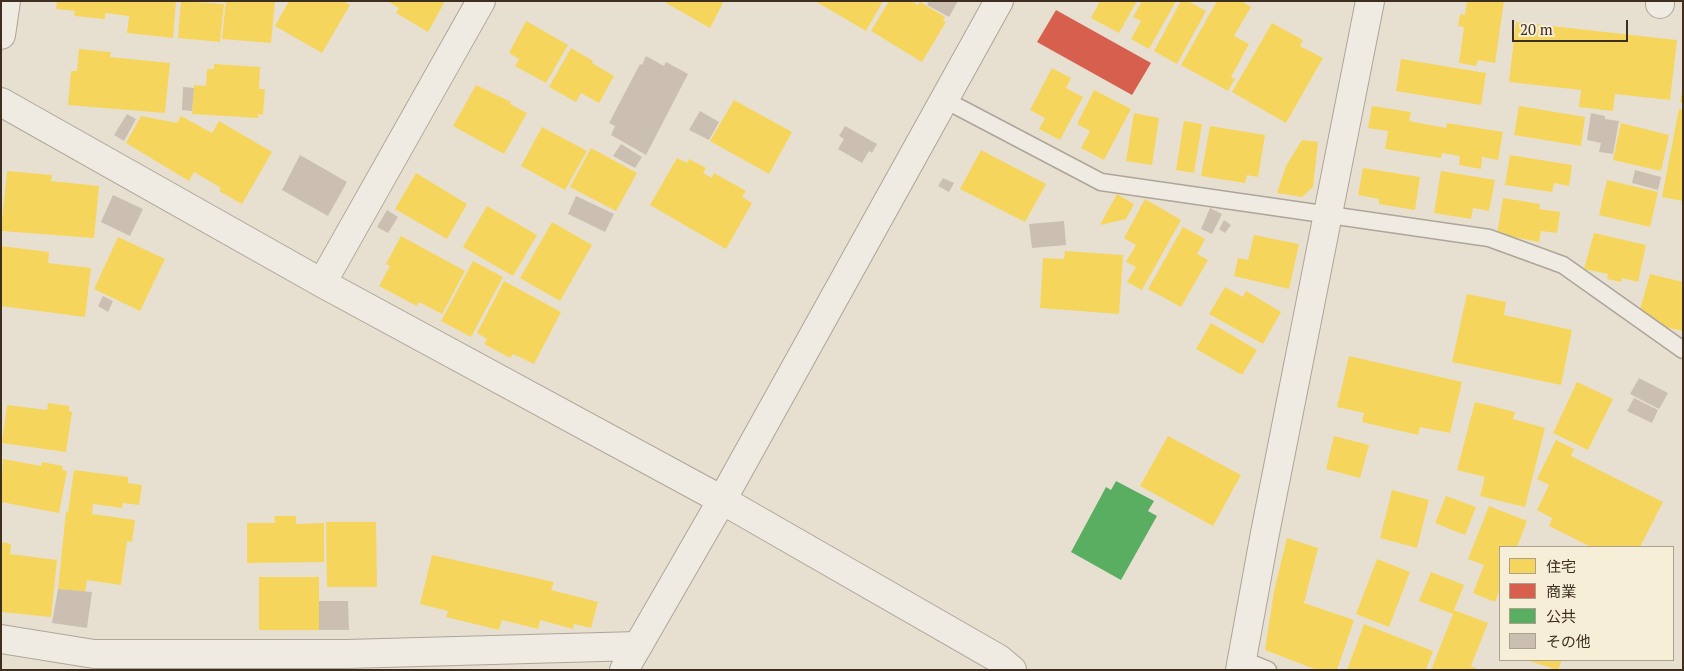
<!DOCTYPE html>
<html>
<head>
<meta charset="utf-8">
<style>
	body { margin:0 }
	#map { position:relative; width:1684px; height:671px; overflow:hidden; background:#e7e0d1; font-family:"PT Serif","Noto Sans JP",serif }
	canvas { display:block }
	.frame { position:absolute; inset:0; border:2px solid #3d2e20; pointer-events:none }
	.legend { position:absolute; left:1499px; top:546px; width:175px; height:115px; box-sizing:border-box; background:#f7eed8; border:1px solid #ada18e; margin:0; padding:6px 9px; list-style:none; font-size:15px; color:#3d2e20 }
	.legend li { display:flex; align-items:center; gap:10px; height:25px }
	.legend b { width:25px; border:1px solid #ada18e }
	.scale { position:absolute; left:1512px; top:20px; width:116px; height:22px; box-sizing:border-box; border:2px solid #3d2e20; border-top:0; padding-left:6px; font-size:15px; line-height:18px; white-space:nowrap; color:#3d2e20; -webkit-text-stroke:4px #f7eed8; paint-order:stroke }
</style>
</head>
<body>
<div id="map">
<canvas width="1684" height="671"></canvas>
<div class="frame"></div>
<ul class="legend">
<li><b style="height:14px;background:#f6d55c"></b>住宅</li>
<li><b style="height:14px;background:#d6604d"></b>商業</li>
<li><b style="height:14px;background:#5aae61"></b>公共</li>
<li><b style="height:14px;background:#cbbfb2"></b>その他</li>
</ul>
<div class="scale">20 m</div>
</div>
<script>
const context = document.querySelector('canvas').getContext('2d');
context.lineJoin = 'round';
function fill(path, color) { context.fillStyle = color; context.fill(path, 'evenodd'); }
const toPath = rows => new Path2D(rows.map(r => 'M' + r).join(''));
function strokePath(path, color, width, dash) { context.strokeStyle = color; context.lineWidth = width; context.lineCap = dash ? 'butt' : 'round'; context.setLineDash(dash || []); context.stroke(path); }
fill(toPath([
	[57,1,176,1,173,38,127,33,129,16,105,13,105,19,74,16,75,11,56,9],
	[181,1,224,4,220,42,178,38],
	[226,1,275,1,271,43,222,39],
	[289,1,343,1,350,5,322,53,275,26],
	[387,1,445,1,428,32,396,13,399,8],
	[667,1,724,1,710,28,666,3],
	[815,1,883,1,866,31],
	[889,1,911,1,918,5,920,2,945,17,943,21,946,22,922,62,871,31],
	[1100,1,1137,1,1119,33,1091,18],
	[1142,1,1176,1,1149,49,1131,39,1141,21,1133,17],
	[1181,1,1188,1,1206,11,1177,64,1154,51],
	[1217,1,1241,1,1251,7,1234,36,1249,44,1231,77,1235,79,1228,91,1181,65],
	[1467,1,1504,1,1495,63,1478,60,1476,66,1459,63,1464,27,1458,26,1460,14,1465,15],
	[526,21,568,45,546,83,515,66,519,59,509,53],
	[1516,22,1677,40,1670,100,1615,94,1613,111,1579,107,1581,90,1509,82],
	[1272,23,1303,40,1300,46,1323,58,1286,123,1232,92],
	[571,48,593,61,592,63,614,76,599,103,581,93,576,102,549,87],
	[79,49,111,52,110,57,170,63,165,113,68,105,71,71,77,71],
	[1401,59,1486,73,1481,105,1396,91],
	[214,64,260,67,259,89,265,89,263,115,258,114,258,118,192,114,194,85,206,86,207,69,214,69],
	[1052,68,1071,78,1066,88,1083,97,1060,140,1039,129,1045,118,1030,110],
	[476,85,511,102,510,104,527,113,504,154,453,126],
	[1094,90,1131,109,1104,160,1081,148,1090,131,1077,124],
	[1682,91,1683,91,1683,103,1680,102],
	[734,100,792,132,769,174,710,141],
	[1372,106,1411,112,1409,121,1446,128,1447,123,1503,132,1498,160,1482,157,1481,169,1459,165,1460,156,1442,153,1441,158,1385,149,1388,131,1368,128],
	[1519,106,1585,117,1581,146,1514,135],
	[1679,109,1683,110,1683,201,1662,197],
	[1134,113,1159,118,1152,165,1126,161],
	[141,116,177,123,181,116,212,133,219,121,272,152,242,204,219,191,221,188,194,172,189,181,126,143],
	[1184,121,1202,124,1194,173,1176,170],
	[1621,123,1669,135,1661,171,1613,160],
	[1210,126,1265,135,1258,177,1247,175,1245,183,1201,176],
	[542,127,587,151,565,190,521,166],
	[1302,140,1318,142,1313,187,1302,197,1277,193,1286,166],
	[591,148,637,173,616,211,570,187],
	[981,150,1046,184,1025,222,960,189],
	[1510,155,1572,165,1569,186,1554,183,1552,192,1505,185],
	[677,158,687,163,689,159,706,168,703,173,712,178,714,173,746,191,742,197,752,203,726,249,650,205],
	[1363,168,1420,177,1415,210,1379,204,1379,199,1358,195],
	[7,171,52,175,51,181,99,186,94,238,1,231],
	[1441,171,1495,180,1489,211,1473,208,1471,219,1434,213],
	[416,173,467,204,447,239,395,209],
	[1607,180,1658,192,1650,227,1599,215],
	[1117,194,1134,204,1126,219,1100,225],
	[1503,198,1540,204,1539,209,1560,212,1557,233,1541,231,1539,242,1497,234],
	[1145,199,1181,220,1142,290,1127,282,1136,267,1126,262,1136,245,1124,238],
	[487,206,537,235,513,276,463,247],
	[552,222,592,245,560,301,520,278],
	[1183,227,1205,239,1197,254,1208,260,1181,307,1148,289],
	[1594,233,1646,245,1638,282,1622,278,1621,282,1607,279,1608,274,1584,269],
	[1254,235,1299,244,1289,289,1234,276,1238,258,1248,260],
	[401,236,465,271,442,314,419,302,417,306,379,286,390,266,386,264],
	[118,237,165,259,140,311,94,289],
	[1,246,49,252,48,263,91,268,85,317,1,306],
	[1065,251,1123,255,1119,314,1040,308,1043,258,1064,259],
	[473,261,503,277,471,337,441,321],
	[1650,274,1683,282,1683,331,1659,326,1639,313],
	[504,281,561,312,534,364,513,354,510,358,484,344,487,339,477,333],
	[1225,287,1243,297,1246,291,1281,312,1263,344,1209,314],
	[1467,294,1506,302,1504,315,1572,330,1561,385,1452,362],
	[1211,323,1257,350,1242,375,1196,349],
	[1349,356,1462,382,1450,433,1420,427,1418,435,1362,422,1364,413,1337,407],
	[1577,382,1613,399,1588,450,1553,433],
	[1475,402,1515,412,1513,419,1545,428,1525,507,1480,496,1485,477,1457,470],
	[48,403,69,406,69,411,72,412,66,452,2,443,7,405,47,410],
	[1168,436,1241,475,1213,526,1140,486],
	[1334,436,1369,445,1360,478,1326,469],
	[1556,440,1574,449,1571,456,1663,502,1640,547,1591,547,1549,526,1552,518,1537,510,1549,485,1537,479],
	[3,459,41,466,42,462,63,466,62,470,67,471,59,513,1,502],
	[74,470,128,477,128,483,142,485,139,505,123,503,122,508,93,504,92,514,135,520,132,542,127,541,121,585,87,580,85,592,58,589,66,512,68,512],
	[1392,490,1429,500,1417,548,1380,538],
	[1446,496,1476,507,1465,535,1435,523],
	[1489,506,1527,521,1517,547,1500,547,1500,589,1495,602,1473,593,1484,565,1468,559],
	[274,516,296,516,296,524,324,523,324,562,247,563,247,523,275,523],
	[326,522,376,522,377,587,327,587],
	[1287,538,1318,548,1304,603,1354,620,1337,670,1317,670,1265,650,1274,591],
	[1,542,11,544,10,554,57,560,51,617,1,612],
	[432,555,554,582,551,590,598,602,591,628,574,624,573,629,540,620,538,629,502,620,499,630,446,617,448,611,420,604],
	[1377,559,1410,572,1389,627,1356,614],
	[1431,572,1464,585,1454,610,1488,623,1471,666,1479,670,1431,670,1453,614,1419,601],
	[259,577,319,577,319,630,259,630],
	[1364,624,1433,651,1426,670,1347,670],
	[1526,660,1562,660,1558,670]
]), '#f6d55c');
fill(toPath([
	[1056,10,1151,63,1132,95,1037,42]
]), '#d6604d');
fill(toPath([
	[1116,481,1154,501,1148,511,1157,516,1121,580,1071,552,1106,487,1111,490]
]), '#5aae61');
fill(toPath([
	[929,1,958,1,949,17,927,5],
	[646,56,664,66,666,62,688,74,646,155,611,135,615,126,609,123,640,64,642,65],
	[183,87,194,88,192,111,182,110],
	[700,111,719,122,709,140,689,130],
	[1591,113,1605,116,1605,119,1619,121,1613,154,1599,152,1601,143,1587,140],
	[127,114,136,119,124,141,114,135],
	[845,126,877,144,872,153,869,151,862,163,838,149,844,139,839,136],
	[621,144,642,157,635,168,613,156],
	[300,155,347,182,328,216,282,190],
	[1635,170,1661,177,1658,190,1632,183],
	[943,178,954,183,949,192,938,186],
	[113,195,143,209,130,236,101,222],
	[576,196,614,214,605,232,568,214],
	[1210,208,1222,214,1212,234,1201,229],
	[387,210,398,217,388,233,377,227],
	[1224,220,1231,225,1225,233,1219,229],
	[1064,221,1066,245,1032,248,1029,224],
	[103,296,113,301,108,312,98,306],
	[1639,378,1668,393,1659,409,1630,394],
	[1634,398,1658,410,1652,423,1627,411],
	[58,589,92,592,87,628,52,623],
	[319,601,348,601,349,630,319,630]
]), '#cbbfb2');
const service = toPath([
	[945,100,1101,182,1489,238,1563,265,1683,350],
	[1241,659,1268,670]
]);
const minor = toPath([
	[1660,1,1660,4],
	[1,35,6,1],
	[1,102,322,283,722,500,999,659,1012,670],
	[322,283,481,1],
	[1,639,94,654,347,654,638,646],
	[624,670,722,500],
	[1240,670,1265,533,1370,1]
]);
const tertiary = toPath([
	[722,500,999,1]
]);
strokePath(service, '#ada599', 19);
strokePath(minor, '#ada599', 30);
strokePath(tertiary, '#ada599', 30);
strokePath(service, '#efebe3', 16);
strokePath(minor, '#efebe3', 28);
strokePath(tertiary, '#efebe3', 28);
</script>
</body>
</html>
